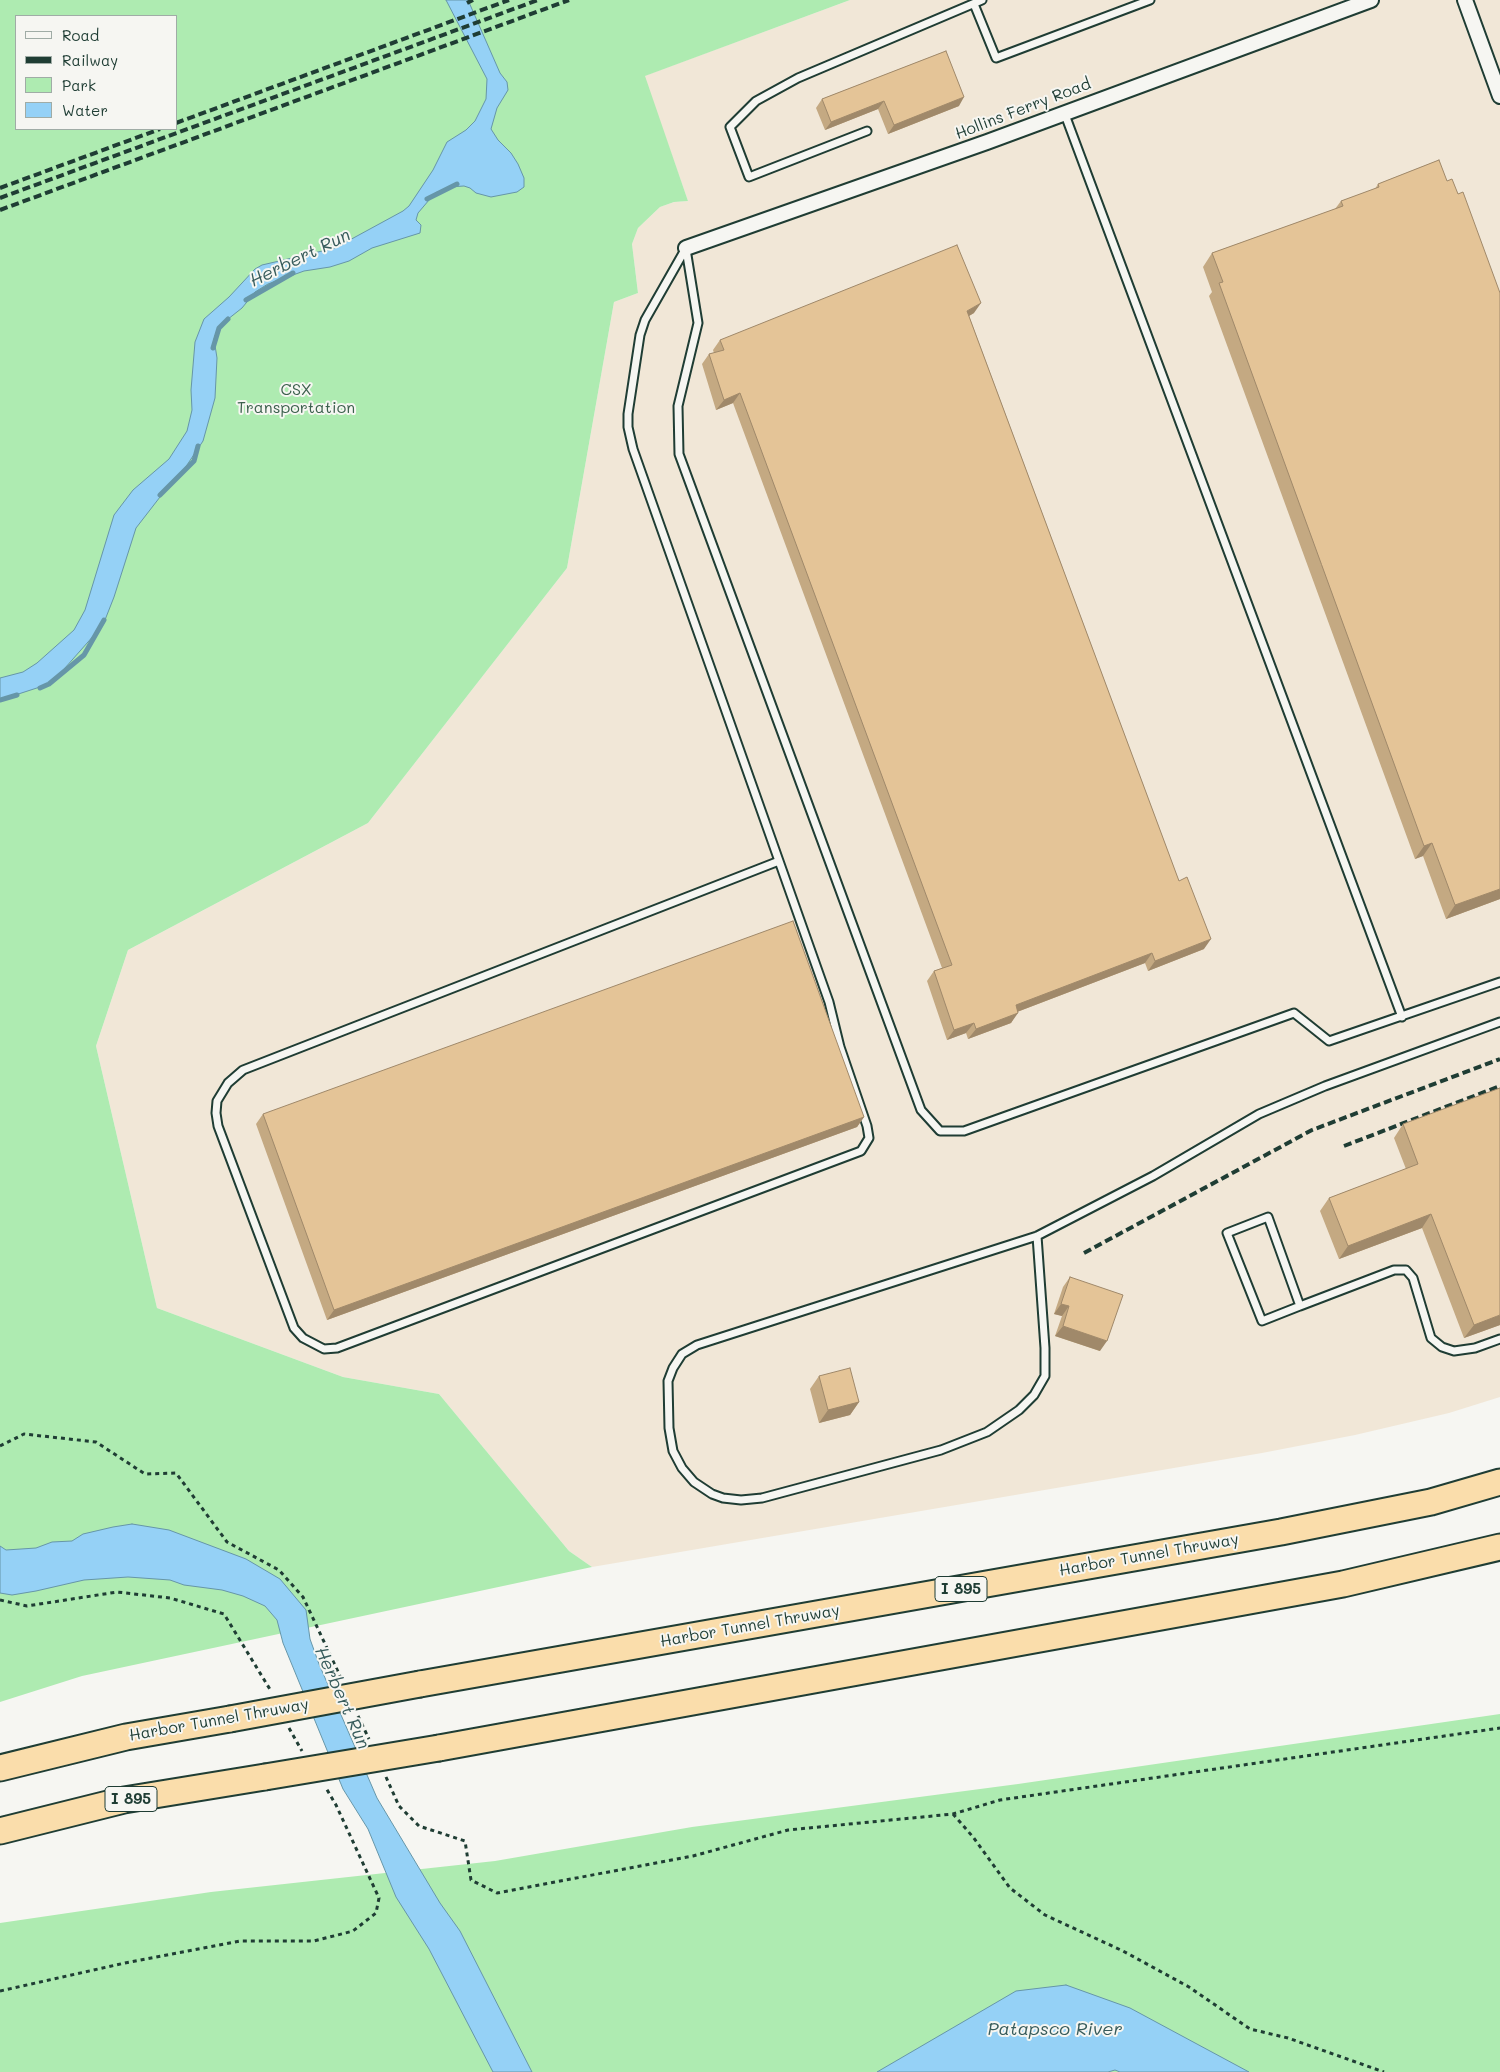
<!DOCTYPE html>
<html>
<head>
<meta charset="utf-8">
<style>
	body { margin:0 }
	#map { position:relative; width:1500px; height:2072px; overflow:hidden; background:#f6f6f2; font-family:Mali,sans-serif }
	canvas { display:block }
	.legend { position:absolute; left:15px; top:15px; width:162px; height:115px; box-sizing:border-box; background:#f6f6f2; border:1px solid #a0aca6; margin:0; padding:6px 9px; list-style:none; font-size:15px; color:#1f3d34 }
	.legend li { display:flex; align-items:center; gap:10px; height:25px }
	.legend b { width:25px; border:1px solid #a0aca6 }
</style>
</head>
<body>
<div id="map">
<canvas width="1500" height="2072"></canvas>
<ul class="legend">
<li><b style="height:6px;background:#f6f6f2"></b>Road</li>
<li><b style="height:6px;background:#1f3d34"></b>Railway</li>
<li><b style="height:14px;background:#aeebb1"></b>Park</li>
<li><b style="height:14px;background:#95d1f6"></b>Water</li>
</ul>
</div>
<script>
const context = document.querySelector('canvas').getContext('2d');
context.lineJoin = 'round';
function fill(path, color) { context.fillStyle = color; context.fill(path, 'evenodd'); }
const toPath = rows => new Path2D(rows.map(r => 'M' + r).join(''));
function strokePath(path, color, width, dash) { context.strokeStyle = color; context.lineWidth = width; context.lineCap = dash ? 'butt' : 'round'; context.setLineDash(dash || []); context.stroke(path); }
function write(font, color, halo, rows, align = 'center') {
  context.font = font + ' Mali,sans-serif'; context.lineWidth = 4; context.setLineDash([]); context.textBaseline = 'middle'; context.strokeStyle = halo; context.fillStyle = color; for (const [text, x, y, turn = 0] of rows) {
    context.save(); context.translate(x, y); context.rotate((+turn || 0) * Math.PI / 180); context.textAlign = isNaN(turn) ? turn : align; if (halo) context.strokeText(text, 0, 0); context.fillText(text, 0, 0); context.restore();
  }
}
fill(toPath([
	[850,0,1500,0,1500,1397,1449,1413,1355,1435,1262,1453,592,1567,569,1551,439,1394,343,1377,157,1308,96,1046,128,950,368,823,567,568,614,302,638,293,632,244,638,228,660,207,674,202,688,201,644,76]
]), '#f1e7d7');
fill(toPath([
	[0,0,850,0,645,76,688,201,674,202,660,207,638,228,632,244,638,293,614,302,567,568,368,823,128,950,96,1046,157,1308,343,1377,439,1394,569,1551,592,1567,82,1676,0,1702],
	[16,16,176,16,176,129,16,129],
	[1500,1714,1500,2072,0,2072,0,1923,211,1892,495,1861,692,1827,1018,1784]
]), '#aeebb1');
const water = toPath([
	[446,0,468,0,500,73,507,82,508,90,497,108,491,129,498,140,511,153,518,164,524,178,524,187,517,192,491,197,476,193,470,188,464,186,449,187,435,193,418,213,416,220,421,225,420,233,372,248,349,261,330,267,304,271,268,284,255,292,242,308,218,327,214,339,217,358,215,398,203,441,177,480,160,497,136,528,114,597,103,625,57,677,46,685,0,700,0,678,23,672,37,663,74,630,85,610,114,515,133,490,169,459,187,431,192,410,191,390,195,342,204,319,229,297,255,269,262,265,335,248,403,211,409,206,433,170,447,142,466,130,475,121,486,99,487,79,446,0],
	[132,1524,169,1530,246,1559,280,1579,306,1610,310,1639,319,1664,377,1798,440,1903,460,1931,532,2072,493,2072,429,1949,396,1897,368,1829,343,1789,283,1643,277,1620,265,1606,243,1596,222,1590,184,1585,170,1580,128,1577,84,1580,36,1591,12,1595,0,1593,0,1546,6,1550,36,1548,52,1542,72,1541,83,1534,113,1527,132,1524],
	[1066,1985,1130,2008,1249,2072,1120,2072,1115,2070,1108,2072,877,2072,1016,1991,1066,1985]
]);
fill(water, '#95d1f6');
strokePath(water, '#6696a8', 1);
strokePath(toPath([
	[427,199,457,184],
	[246,300,293,273],
	[213,348,219,328,228,319],
	[160,495,194,461,198,446],
	[40,688,49,684,84,655,104,620],
	[0,700,17,695]
]), '#6696a8', 5);
const lane = toPath([
	[974,4,996,58,1150,0],
	[1064,112,1402,1017],
	[867,131,749,177,730,127,756,101,798,78,982,0],
	[686,248,645,320,640,335,628,414,628,427,633,449,829,1002,840,1047,867,1126,869,1138,861,1151,337,1348,324,1349,303,1338,294,1328,218,1126,216,1113,217,1101,228,1083,243,1070,779,861],
	[686,249,698,323,678,406,679,454,921,1110,940,1131,964,1131,1294,1013,1329,1041,1500,982],
	[1037,1236,1045,1348,1045,1376,1034,1395,1019,1410,987,1432,941,1450,762,1498,741,1500,723,1498,712,1494,694,1482,682,1468,673,1451,669,1428,668,1381,673,1368,682,1354,697,1345,1037,1236,1153,1176,1259,1114,1325,1086,1500,1022],
	[1300,1306,1262,1321,1227,1233,1268,1217,1300,1306,1394,1270,1406,1270,1413,1278,1431,1338,1442,1347,1454,1351,1475,1348,1500,1339]
]);
const street = toPath([
	[1465,0,1500,96],
	[686,248,987,142,1371,0]
]);
const highway = toPath([
	[420,1684,1281,1532,1431,1502,1500,1482],
	[439,1748,1343,1584,1500,1547],
	[0,1768,126,1737,230,1719],
	[0,1831,124,1800,265,1777]
]);
strokePath(lane, '#1f3d34', 11);
strokePath(street, '#1f3d34', 18);
strokePath(highway, '#1f3d34', 29);
strokePath(toPath([
	[0,1446,24,1434,96,1442,145,1474,176,1473,227,1542,279,1570,303,1597,341,1678],
	[0,1600,27,1606,117,1592,170,1598,224,1614,271,1691],
	[358,1716,369,1739],
	[289,1728,302,1751],
	[386,1777,399,1806,419,1826,465,1841,471,1880,497,1893,693,1856,788,1830,953,1814,1000,1800,1500,1728],
	[953,1814,973,1837,1010,1888,1045,1915,1123,1951,1189,1987,1250,2029,1288,2038,1384,2072],
	[0,1991,125,1963,240,1941,314,1941,353,1931,376,1913,379,1898,336,1805,326,1788]
]), '#1f3d34', 3, [4, 4]);
strokePath(lane, '#f6f6f2', 7);
strokePath(street, '#f6f6f2', 14);
strokePath(highway, '#faddab', 25);
strokePath(toPath([
	[467,3,473,0],
	[176,123,509,0],
	[0,188,160,129],
	[0,198,538,0],
	[0,210,569,0],
	[1344,1146,1500,1086],
	[1084,1253,1312,1130,1500,1059]
]), '#1f3d34', 4, [8, 4]);
const highwayBridge = toPath([
	[230,1719,420,1684],
	[265,1777,439,1748]
]);
strokePath(highwayBridge, '#1f3d34', 29, []);
strokePath(highwayBridge, '#faddab', 25);
fill(toPath([
	[946,51,959,106,888,134,878,109,825,130,816,108,822,99],
	[1439,160,1500,899,1446,919,1423,856,1415,859,1209,296,1212,292,1203,267,1212,253,1335,209,1341,201,1375,189,1378,184],
	[974,313,969,316,1204,949,1148,971,1145,963,1017,1012,1011,1023,968,1039,966,1033,947,1040,927,981,934,971,942,968,733,403,716,410,702,364,709,354,714,353,713,350,720,340],
	[263,1114,864,1117,857,1127,327,1320,256,1124],
	[1403,1124,1500,1325,1464,1338,1422,1228,1339,1259,1320,1211,1329,1198,1406,1169,1394,1138],
	[1070,1277,1100,1351,1055,1336,1062,1316,1054,1314,1063,1287],
	[819,1376,859,1402,850,1415,819,1423,810,1389]
]), '#c4a982');
fill(toPath([
	[964,97,959,106,888,134,894,125],
	[884,101,878,109,825,130,831,122],
	[981,303,974,313,960,321,967,311],
	[740,393,733,403,716,410,724,400],
	[1432,843,1423,856,1415,859,1424,846],
	[1500,889,1500,899,1446,919,1455,905],
	[1211,939,1204,949,1148,971,1155,961],
	[1152,953,1145,963,1009,1015,1016,1005],
	[1018,1013,1011,1023,968,1039,976,1029],
	[974,1023,966,1033,947,1040,954,1030],
	[864,1117,857,1127,327,1320,334,1310],
	[1431,1214,1422,1228,1339,1259,1348,1246],
	[1061,1304,1069,1306,1062,1316,1054,1314],
	[1500,1315,1500,1325,1464,1338,1474,1325],
	[1063,1326,1107,1341,1100,1351,1055,1336],
	[859,1402,850,1415,819,1423,828,1410]
]), '#a0896a');
const building = toPath([
	[946,51,964,97,894,125,884,101,831,122,822,99,946,51],
	[1439,160,1447,181,1452,179,1458,194,1463,192,1500,293,1500,889,1455,905,1432,843,1424,846,1219,283,1223,282,1212,253,1343,206,1341,201,1379,187,1378,184,1439,160],
	[957,245,981,303,967,311,1179,881,1187,877,1211,939,1155,961,1152,953,1016,1005,1018,1013,976,1029,974,1023,954,1030,934,971,952,965,740,393,724,400,709,354,724,350,720,340,957,245],
	[793,921,864,1117,334,1310,263,1114,793,921],
	[1500,1088,1500,1315,1474,1325,1431,1214,1348,1246,1329,1198,1418,1164,1403,1124,1500,1088],
	[1070,1277,1123,1295,1107,1341,1063,1326,1069,1306,1061,1304,1070,1277],
	[850,1368,859,1402,828,1410,819,1376,850,1368]
]);
fill(building, '#e4c497');
strokePath(building, '#a0896a', 1);
for (const [x, y, w] of [
	[961,1589,52],
	[131,1799,52]
]) { const box = new Path2D(); box.roundRect(x - w / 2, y - 12.5, w, 25, 4); context.fillStyle = '#f6f6f2'; context.fill(box); strokePath(box, '#1f3d34', 1); }
write('bold 15px', '#1f3d34', null, [
	["I 895",961,1589],
	["I 895",131,1799]
]);
write('16px', '#1f3d34', '#f6f6f2', [
	["Hollins Ferry Road",1023,109,-21],
	["Harbor Tunnel Thruway",1149,1555,-10],
	["Harbor Tunnel Thruway",750,1626,-10],
	["Harbor Tunnel Thruway",219,1720,-10]
]);
write('16px', '#3c604d', '#f6f6f2', [
	["CSX",296,390],
	["Transportation",296,408]
]);
write('italic 18px', '#375b5b', '#f6f6f2', [
	["Herbert Run",300,258,-26],
	["Herbert Run",342,1698,66],
	["Patapsco River",1055,2029]
]);
</script>
</body>
</html>
